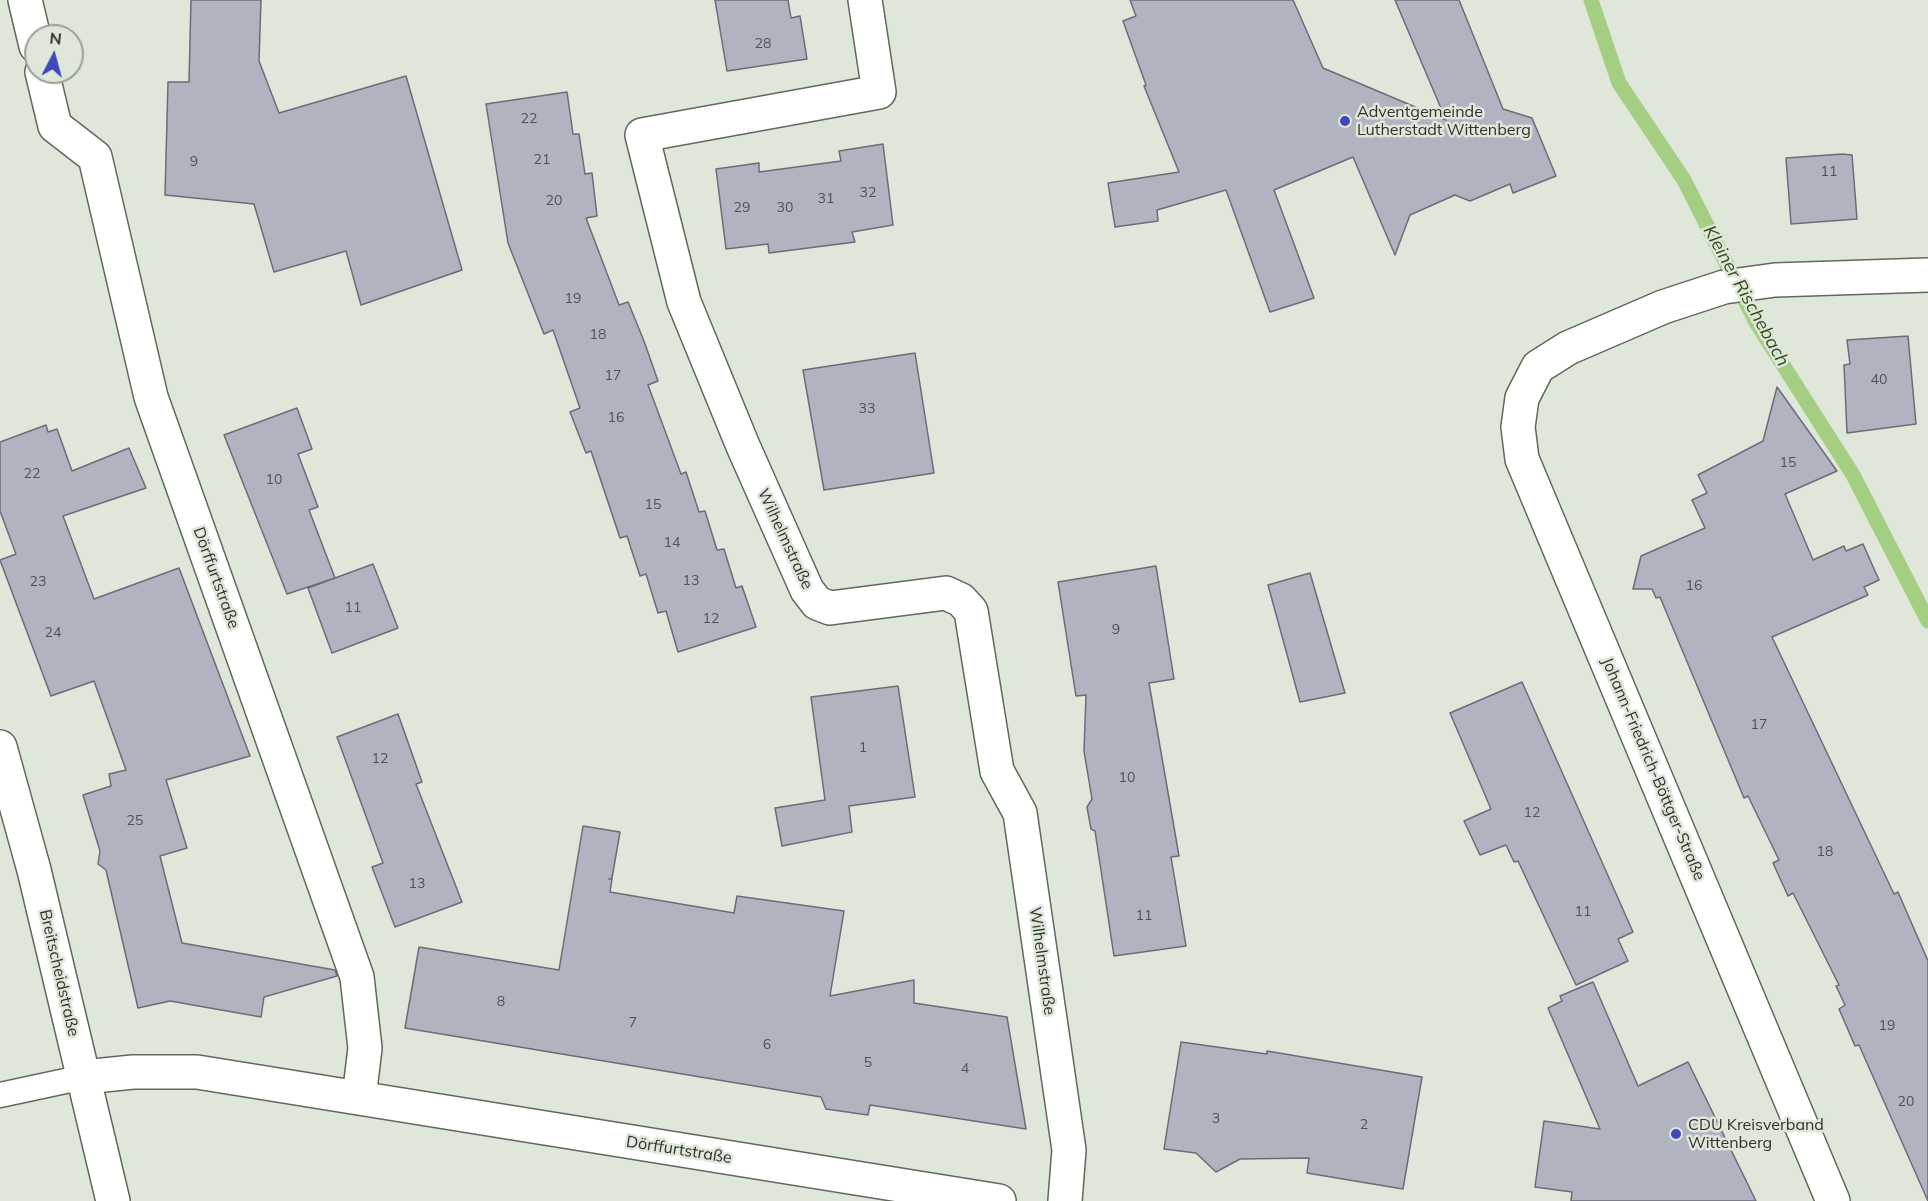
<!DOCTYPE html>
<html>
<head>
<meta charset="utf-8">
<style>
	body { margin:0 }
	#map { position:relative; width:1928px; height:1201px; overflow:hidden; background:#dfe7da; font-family:Mulish,sans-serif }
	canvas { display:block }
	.north { position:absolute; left:24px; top:24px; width:60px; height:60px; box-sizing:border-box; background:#dfe7da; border:2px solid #999f95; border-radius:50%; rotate:6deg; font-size:16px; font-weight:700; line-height:24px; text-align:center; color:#2f322d }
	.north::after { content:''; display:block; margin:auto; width:21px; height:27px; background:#3e47bb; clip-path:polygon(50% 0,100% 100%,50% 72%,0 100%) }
</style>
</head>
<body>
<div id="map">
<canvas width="1928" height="1201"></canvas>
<div class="north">N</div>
</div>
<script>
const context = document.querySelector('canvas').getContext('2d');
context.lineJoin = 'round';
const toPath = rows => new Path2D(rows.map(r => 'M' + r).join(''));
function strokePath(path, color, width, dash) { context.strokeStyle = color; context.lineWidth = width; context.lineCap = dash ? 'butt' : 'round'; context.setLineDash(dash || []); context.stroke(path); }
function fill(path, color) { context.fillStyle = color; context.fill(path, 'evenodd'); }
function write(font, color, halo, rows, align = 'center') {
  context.font = font + ' Mulish,sans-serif'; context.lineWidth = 5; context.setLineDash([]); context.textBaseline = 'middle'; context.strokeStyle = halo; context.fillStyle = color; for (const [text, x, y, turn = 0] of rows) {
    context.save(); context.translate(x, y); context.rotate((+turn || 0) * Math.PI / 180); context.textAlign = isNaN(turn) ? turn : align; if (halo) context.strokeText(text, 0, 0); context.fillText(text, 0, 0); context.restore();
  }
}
strokePath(toPath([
	[1591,0,1619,83,1684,180,1757,324,1853,475,1928,621]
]), '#a4cf83', 15);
const building = toPath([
	[191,0,261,0,259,61,279,113,406,76,462,270,361,305,346,251,274,272,254,204,165,195,168,82,189,82,191,0],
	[715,0,788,0,791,18,800,16,807,59,727,71,715,0],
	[1130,0,1293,0,1323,68,1446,120,1395,0,1459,0,1503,109,1532,118,1556,176,1513,193,1510,184,1470,201,1455,195,1410,215,1395,255,1353,157,1274,190,1314,298,1270,312,1226,190,1157,210,1158,221,1115,227,1108,183,1179,172,1144,86,1146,85,1123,21,1136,16,1130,0],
	[567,92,573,134,579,134,585,174,592,173,597,216,586,218,619,305,628,302,644,341,658,381,648,385,681,474,686,472,699,512,705,511,717,550,724,549,736,588,742,586,756,627,678,652,666,611,658,613,646,574,640,576,627,536,620,538,591,451,586,453,570,412,580,408,553,330,544,334,508,243,486,104,567,92],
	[883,144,893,225,852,232,855,242,769,253,768,244,726,249,716,169,759,163,759,172,841,161,839,151,883,144],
	[1842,154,1852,155,1857,219,1791,224,1786,158,1842,154],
	[1908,336,1916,424,1847,433,1844,365,1850,364,1847,340,1908,336],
	[915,353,934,473,824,490,803,370,915,353],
	[1777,387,1837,471,1785,494,1813,560,1844,546,1846,551,1863,544,1879,580,1864,587,1868,595,1772,637,1894,894,1898,892,1928,961,1928,1201,1859,1045,1855,1046,1839,1009,1845,1005,1836,986,1839,985,1793,893,1788,896,1773,863,1779,860,1748,796,1744,798,1660,597,1656,598,1652,589,1633,589,1641,556,1705,528,1692,500,1707,493,1698,475,1763,441,1777,387],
	[297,408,312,449,298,454,318,507,309,510,335,578,287,594,224,435,297,408],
	[46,425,48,432,57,429,72,471,129,448,146,488,63,516,94,599,179,568,250,756,166,780,187,848,160,856,182,943,335,970,337,976,264,997,261,1017,170,1001,138,1008,106,870,98,864,100,851,83,795,111,786,109,774,126,770,94,681,51,696,0,560,16,554,0,511,0,442,46,425],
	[373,564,398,628,332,653,308,588,373,564],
	[1156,566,1174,679,1149,683,1179,856,1171,857,1186,946,1114,956,1095,831,1091,829,1087,807,1092,799,1084,751,1086,695,1076,696,1058,582,1156,566],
	[1310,573,1345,693,1300,702,1268,585,1310,573],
	[1522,682,1633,932,1618,939,1628,961,1576,985,1518,861,1514,862,1506,845,1480,855,1464,821,1491,809,1450,713,1522,682],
	[898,686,915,797,849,806,852,832,782,846,775,808,825,800,811,697,898,686],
	[398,714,422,782,416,784,462,902,395,927,372,867,383,863,337,737,398,714],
	[583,826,620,832,612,878,609,879,612,879,610,892,734,913,737,896,844,911,830,996,914,980,914,1003,1007,1017,1026,1129,870,1105,868,1115,826,1109,821,1097,405,1028,419,947,559,970,583,826],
	[1593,982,1638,1086,1688,1062,1756,1201,1571,1201,1572,1192,1535,1187,1544,1121,1600,1129,1548,1008,1562,1001,1560,996,1593,982],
	[1181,1042,1267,1054,1267,1051,1422,1077,1403,1189,1307,1173,1309,1158,1240,1159,1216,1172,1196,1153,1164,1149,1181,1042]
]);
fill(building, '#b0b4c0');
strokePath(building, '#6a6d78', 1.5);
const service = toPath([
	[0,1095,84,1077]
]);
const minor = toPath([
	[25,0,36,46],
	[865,0,879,92,642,135,684,302,743,446,807,590,817,603,830,608,946,593,961,600,971,611,997,771,1020,813,1069,1150,1065,1201],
	[42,72,55,126,95,157,151,397,357,977,365,1048,359,1098],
	[84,1077,133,1072,197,1072,999,1201],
	[1833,1201,1522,459,1518,427,1522,398,1538,367,1568,348,1663,307,1724,287,1775,280,1928,275]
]);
const tertiary = toPath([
	[0,747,34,870,113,1201]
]);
strokePath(service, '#62685d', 27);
strokePath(minor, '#62685d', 36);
strokePath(tertiary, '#62685d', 36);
strokePath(service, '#fff', 24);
strokePath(minor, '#fff', 33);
strokePath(tertiary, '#fff', 33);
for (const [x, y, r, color] of [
	[1345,121,6,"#3e47bb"],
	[1676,1134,6,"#3e47bb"]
]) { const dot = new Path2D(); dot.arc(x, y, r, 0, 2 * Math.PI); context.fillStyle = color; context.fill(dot); strokePath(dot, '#dfe7da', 2); }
write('14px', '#4f5252', null, [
	["28",763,44],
	["22",529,119],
	["21",542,160],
	["9",194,162],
	["11",1829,172],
	["32",868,193],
	["31",826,199],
	["20",554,201],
	["29",742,208],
	["30",785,208],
	["19",573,299],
	["18",598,335],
	["17",613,376],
	["40",1879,380],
	["33",867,409],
	["16",616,418],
	["15",1788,463],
	["22",32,474],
	["10",274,480],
	["15",653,505],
	["14",672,543],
	["13",691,581],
	["23",38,582],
	["16",1694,586],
	["11",353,608],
	["12",711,619],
	["9",1116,630],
	["24",53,633],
	["17",1759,725],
	["1",863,748],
	["12",380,759],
	["10",1127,778],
	["12",1532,813],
	["25",135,821],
	["18",1825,852],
	["13",417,884],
	["11",1583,912],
	["11",1144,916],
	["8",501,1002],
	["7",633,1023],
	["19",1887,1026],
	["6",767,1045],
	["5",868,1063],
	["4",965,1069],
	["20",1906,1102],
	["3",1216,1119],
	["2",1364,1125]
]);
write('16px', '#2f322d', '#dfe7da', [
	["Adventgemeinde",1357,112],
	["Lutherstadt Wittenberg",1357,130],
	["CDU Kreisverband",1688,1125],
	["Wittenberg",1688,1143]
], 'left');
write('16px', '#2f322d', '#dfe7da', [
	["Wilhelmstraße",785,539,65],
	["Dörffurtstraße",216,578,70],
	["Johann-Friedrich-Böttger-Straße",1653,769,67],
	["Wilhelmstraße",1042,961,82],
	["Breitscheidstraße",59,973,77],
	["Dörffurtstraße",679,1150,9]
]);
write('italic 18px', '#314c19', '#dfe7da', [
	["Kleiner Rischebach",1746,296,61]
]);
</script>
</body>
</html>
